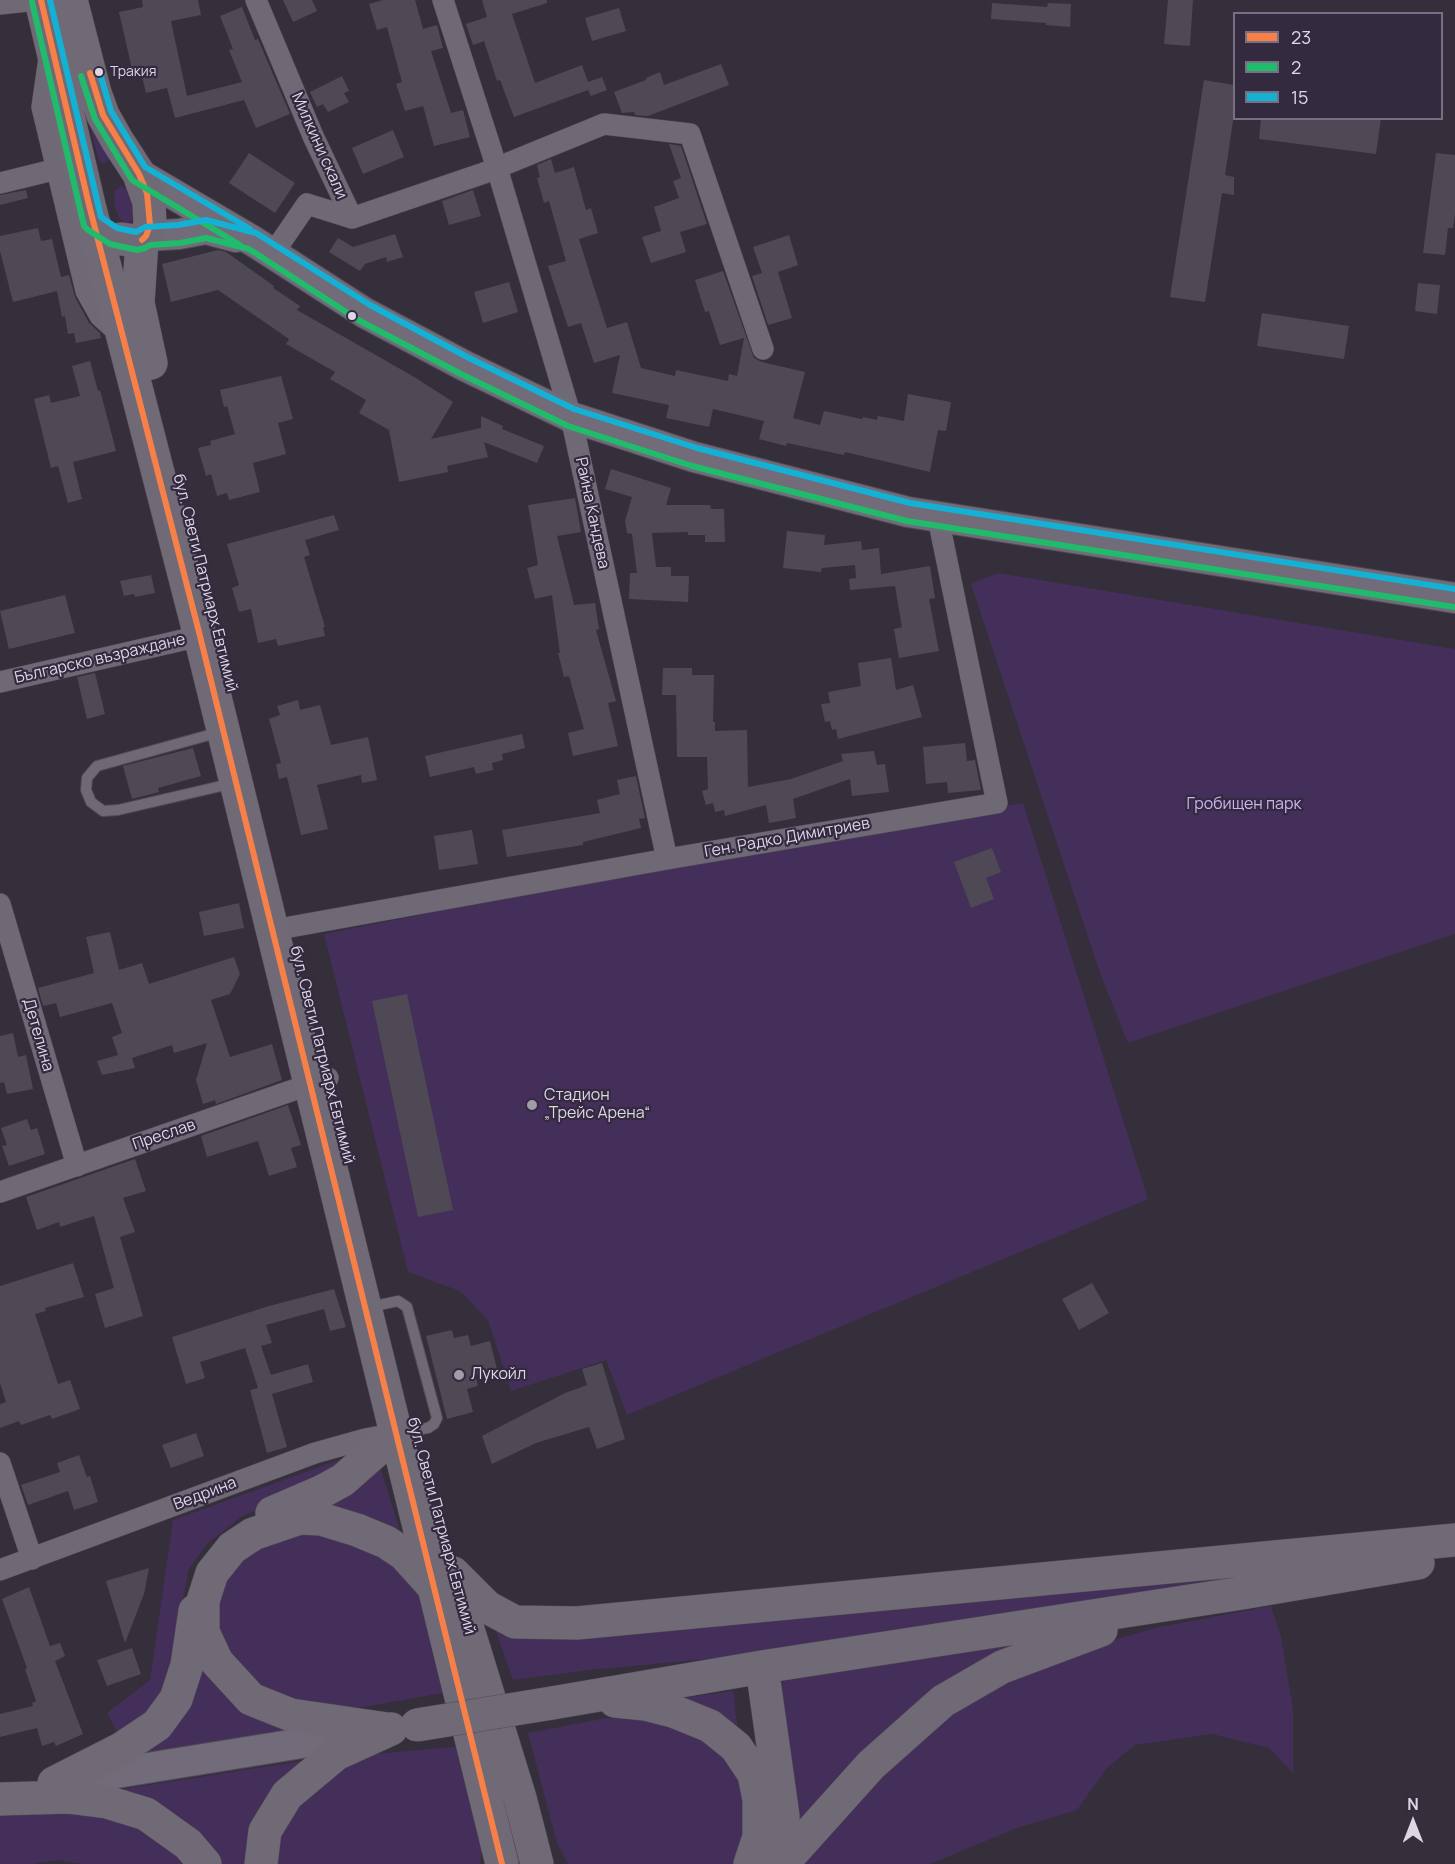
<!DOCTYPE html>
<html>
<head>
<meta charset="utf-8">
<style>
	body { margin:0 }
	#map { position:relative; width:1455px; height:1864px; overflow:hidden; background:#352f3b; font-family:Manrope,sans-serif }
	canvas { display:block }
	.legend { position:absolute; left:1233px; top:12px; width:210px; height:108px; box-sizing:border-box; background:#342a40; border:2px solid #776f82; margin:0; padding:8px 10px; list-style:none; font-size:18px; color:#dcd6e5 }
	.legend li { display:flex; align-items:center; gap:12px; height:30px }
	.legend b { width:30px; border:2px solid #776f82 }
	.north { position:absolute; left:1383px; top:1792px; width:60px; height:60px; -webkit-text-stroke:4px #342a40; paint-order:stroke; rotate:0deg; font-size:16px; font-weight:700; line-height:24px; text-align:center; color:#dcd6e5 }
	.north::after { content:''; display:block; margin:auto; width:21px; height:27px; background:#dcd6e5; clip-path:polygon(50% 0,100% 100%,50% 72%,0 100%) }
</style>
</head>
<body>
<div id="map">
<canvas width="1455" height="1864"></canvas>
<ul class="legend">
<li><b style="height:8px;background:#f78048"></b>23</li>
<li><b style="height:8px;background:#20bc6c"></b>2</li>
<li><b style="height:8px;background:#13b2d5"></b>15</li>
</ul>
<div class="north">N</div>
</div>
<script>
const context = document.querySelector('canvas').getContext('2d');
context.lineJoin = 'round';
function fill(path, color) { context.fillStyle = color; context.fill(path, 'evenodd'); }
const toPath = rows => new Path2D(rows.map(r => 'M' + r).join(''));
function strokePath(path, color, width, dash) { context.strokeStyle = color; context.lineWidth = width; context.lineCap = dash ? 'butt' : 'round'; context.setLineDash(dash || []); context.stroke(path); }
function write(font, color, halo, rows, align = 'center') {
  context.font = font + ' Manrope,sans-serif'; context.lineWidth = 4.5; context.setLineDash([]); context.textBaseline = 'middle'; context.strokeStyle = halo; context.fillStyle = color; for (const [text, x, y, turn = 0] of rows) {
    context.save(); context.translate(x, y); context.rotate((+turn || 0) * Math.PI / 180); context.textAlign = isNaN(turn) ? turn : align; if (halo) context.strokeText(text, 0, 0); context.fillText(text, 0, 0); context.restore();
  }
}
fill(toPath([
	[54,0,111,159,107,161,102,163,99,160],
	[121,186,127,189,133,202,134,217,129,224,125,224,119,218,115,206,114,191],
	[998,573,1455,649,1455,934,1128,1043,1101,976,971,584],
	[1023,803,1148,1199,627,1415,606,1360,511,1391,488,1320,460,1291,408,1272,324,934,628,874],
	[355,1454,281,1499,241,1517,208,1543,189,1568,164,1696,120,1738,107,1713,150,1680,173,1520],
	[377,1457,404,1544,308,1508],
	[323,1528,413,1573,443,1693,346,1710,272,1699,222,1652,212,1598,238,1555],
	[1362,1560,896,1629,739,1656,590,1670,513,1680,494,1626],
	[1271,1606,1281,1637,1293,1709,1293,1773,1269,1748,1212,1734,1135,1745,1107,1768,1077,1810,1017,1828,930,1864,804,1864,916,1739,984,1687,1059,1656,1159,1627],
	[1038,1640,794,1836,777,1693,784,1681],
	[197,1648,305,1726,113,1760],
	[733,1691,739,1740,659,1701],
	[607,1718,671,1720,729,1753,750,1801,739,1864,568,1864,557,1843,528,1733],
	[461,1746,482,1849,480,1864,269,1864,293,1800,346,1764,376,1754],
	[314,1759,252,1864,218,1864,98,1793],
	[62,1807,151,1830,191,1864,83,1864,58,1860,33,1864,0,1864,0,1816]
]), '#432f59');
fill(toPath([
	[142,0,198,0,201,15,171,21,187,96,242,82,229,50,233,49,220,16,242,7,255,40,258,39,290,114,256,128,244,100,175,118,167,88,146,93,142,76,134,78,119,12,143,7],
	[283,0,312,0,317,11,293,22],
	[383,0,415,0,423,29,437,25,443,48,431,51,451,113,463,110,470,137,434,146,423,106,405,111,396,84,402,82,387,27,377,30,369,4],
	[482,0,547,0,547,3,512,14,535,83,582,65,588,82,602,77,607,90,591,96,588,90,514,117,500,80,497,81,484,41,473,45,466,24,487,17],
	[1168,0,1193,0,1190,46,1164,44],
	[992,3,1047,7,1048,3,1071,4,1070,27,1046,25,1046,23,991,19],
	[619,8,626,31,592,41,585,18],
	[721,64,729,85,648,116,635,115,634,112,622,113,614,92,646,80,646,78,660,72,664,85],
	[342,76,349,91,344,93,349,102,328,112,323,104,317,107,310,92],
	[1204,80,1234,85,1234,114,1225,175,1234,177,1234,195,1222,193,1205,302,1170,297],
	[1261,118,1381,118,1376,154,1259,139],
	[393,130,404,157,363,174,352,148],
	[669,144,681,146,707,224,680,232,686,252,651,263,642,237,661,231,654,207,679,198,673,181,681,178],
	[249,153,295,183,275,213,229,183],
	[1436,153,1455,155,1455,214,1453,228,1448,228,1445,255,1423,253],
	[551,159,555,173,574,167,586,210,591,208,598,233,579,239,592,281,607,328,627,322,641,368,675,376,676,370,728,381,729,374,737,376,744,338,720,345,709,311,705,312,695,280,723,271,754,358,762,362,805,372,793,418,820,425,824,411,862,419,863,417,877,420,878,416,904,421,908,394,951,402,946,431,938,430,930,472,845,452,844,455,787,443,786,446,759,439,764,421,713,409,709,427,666,418,669,405,612,393,620,355,594,363,581,323,568,327,548,266,566,261,549,201,544,203,537,178,540,177,537,165],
	[26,190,28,198,0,205,0,195],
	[473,190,481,216,449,225,442,201],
	[38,228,41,241,52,239,61,277,69,275,75,297,89,323,100,333,101,338,76,343,74,333,68,334,65,316,62,317,57,291,13,302,0,251,0,236],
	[395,234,403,257,387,262,386,257,365,264,360,271,329,252,338,238,353,247],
	[789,235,798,265,778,272,792,318,768,325,752,276,762,273,753,247],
	[218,250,226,252,274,286,273,288,300,306,297,310,416,378,453,402,431,439,481,428,481,416,503,426,502,429,544,446,537,463,484,442,488,457,447,466,448,472,399,482,389,430,359,413,366,400,330,379,335,372,286,344,289,339,218,290,171,302,162,264],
	[509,282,518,312,483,323,474,292],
	[1418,283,1440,285,1437,314,1415,311],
	[1262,313,1349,326,1344,359,1257,346],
	[90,361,98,391,100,390,116,451,73,462,82,499,68,503,58,466,51,468,34,399,49,395,51,403,80,396,72,366],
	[281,376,293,419,278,423,286,454,253,463,260,492,229,500,227,493,217,496,211,474,206,476,198,448,211,445,210,441,235,434,227,406,224,407,220,390],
	[611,469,671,488,666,505,710,505,711,509,724,509,725,542,705,542,705,535,688,535,688,532,652,533,656,567,671,567,671,576,689,576,688,602,629,599,630,573,637,573,632,534,627,533,625,521,632,497,605,489],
	[575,498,581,532,557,536,574,605,595,603,599,629,596,630,616,701,608,703,618,746,573,756,568,733,584,729,569,676,564,677,558,653,560,653,552,595,535,599,527,568,538,565,528,505],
	[334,515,339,530,305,540,310,555,304,557,325,627,323,627,325,636,278,646,276,639,258,643,251,609,239,612,232,588,239,585,227,544],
	[787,531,825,535,824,545,861,541,862,550,879,548,881,574,930,566,935,598,929,599,939,651,899,658,894,629,902,627,895,586,850,590,849,579,856,578,855,565,822,568,821,572,783,568],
	[151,575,155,593,135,597,134,594,124,596,120,581],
	[65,595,75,633,9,649,0,611],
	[891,658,896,690,913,685,922,717,838,739,836,729,832,730,830,721,825,722,821,704,830,703,828,692,861,686,858,663],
	[663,668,692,668,692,675,714,675,713,722,715,722,715,731,747,730,748,787,791,779,843,761,841,754,874,751,877,765,885,764,889,792,852,796,850,779,793,799,796,818,769,823,766,805,725,816,724,810,715,812,713,803,706,805,702,791,708,789,707,757,677,757,676,695,662,695],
	[95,673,105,714,87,719,77,677],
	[298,700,300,710,320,705,331,745,368,737,377,780,362,783,361,775,317,785,328,829,301,835,287,777,279,779,276,764,281,763,269,719,280,715,277,706],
	[522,734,525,748,502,754,503,760,492,763,493,770,476,774,474,767,430,777,425,756],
	[965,743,967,761,975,760,981,790,948,793,947,782,926,784,923,747],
	[193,748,201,776,158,788,159,792,132,799,123,766],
	[636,776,645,818,639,819,641,828,583,842,583,845,507,857,502,830,600,813,597,800,620,794,617,780],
	[472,830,478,864,439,870,434,836],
	[992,848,1001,872,986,878,994,899,971,908,954,862],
	[239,903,244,928,204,936,199,912],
	[110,932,119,970,142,963,149,984,234,957,240,974,230,994,211,1000,230,1057,272,1044,282,1080,216,1104,215,1100,203,1104,196,1080,207,1043,174,1053,172,1045,132,1058,135,1068,102,1075,97,1061,118,1055,112,1037,122,1033,112,1003,60,1017,56,1003,43,1006,38,988,94,973,86,937],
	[407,994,453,1210,418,1217,372,1001],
	[13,1033,18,1057,26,1055,33,1089,7,1094,4,1082,0,1083,0,1036],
	[288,1105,301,1145,291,1148,297,1167,269,1176,258,1141,207,1157,201,1136],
	[27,1119,31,1130,37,1128,45,1154,9,1166,2,1146,7,1145,1,1128],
	[135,1159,146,1191,123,1198,135,1232,120,1237,143,1316,105,1328,95,1294,114,1288,94,1216,60,1227,59,1222,37,1230,26,1197],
	[73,1263,84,1297,45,1308,46,1311,35,1314,58,1384,70,1380,80,1409,52,1419,50,1415,21,1425,19,1421,0,1428,0,1404,6,1402,0,1383,0,1286],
	[1092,1283,1109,1313,1079,1330,1062,1299],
	[334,1289,346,1327,330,1331,324,1309,266,1325,272,1343,261,1346,271,1375,308,1364,313,1382,272,1394,287,1447,267,1453,250,1390,258,1388,245,1348,200,1362,205,1378,186,1384,172,1337,269,1306],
	[452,1330,454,1338,468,1335,471,1346,490,1341,497,1369,475,1374,478,1386,467,1389,473,1412,447,1419,426,1336],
	[602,1363,625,1439,597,1449,589,1427,536,1443,492,1464,482,1436,565,1393,587,1385,582,1369],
	[196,1433,204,1456,171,1468,162,1445],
	[79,1455,87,1477,90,1476,98,1502,74,1510,68,1491,28,1505,21,1485,60,1472,57,1463],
	[149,1568,144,1594,125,1643,106,1581],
	[29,1587,50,1646,60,1643,65,1656,55,1661,83,1734,56,1746,54,1742,42,1746,37,1728,0,1737,0,1714,33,1706,32,1703,36,1701,25,1669,27,1668,2,1599],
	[132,1648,141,1674,107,1686,97,1660]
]), '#4e4955');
const lane = toPath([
	[220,732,97,766,87,778,86,790,91,802,103,811,118,810,234,783],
	[370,1307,398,1301,407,1307,437,1418,434,1424,428,1428,414,1430]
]);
const street = toPath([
	[256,0,313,136,352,218,484,173,604,124,690,134,763,349],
	[443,0,497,168,571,417,667,859],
	[0,4,37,0],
	[49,58,42,107,86,291,100,316,121,335],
	[0,183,57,169],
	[272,255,307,204,352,218],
	[0,682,200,636],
	[0,904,77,1166],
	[290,927,667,859,997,803,938,518],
	[0,1192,328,1078],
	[0,1463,32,1559],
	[0,1570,315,1453,365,1439,414,1430]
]);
const secondary = toPath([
	[139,174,253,241,365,313,465,366,571,417,694,457,908,512,1455,598],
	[146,236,179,234,206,229,236,237],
	[67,1781,370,1732]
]);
const primary = toPath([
	[41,0,89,205,200,636,502,1864],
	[71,0,95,93,103,115,117,140,139,174,149,202,150,225,146,236,142,240,136,241,121,239],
	[142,240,138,303,151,363],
	[272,1513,323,1491,343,1480,395,1434],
	[453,1573,487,1607,515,1622,577,1623,1455,1540],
	[454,1584,520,1798,537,1864],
	[762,1667,783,1816,782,1864],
	[615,1701,645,1704,673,1711,710,1726,736,1747,754,1774,759,1800,759,1837,750,1864],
	[552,1703,762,1667,1242,1593,1418,1563],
	[387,1729,291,1715,251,1699,217,1662,203,1632,203,1601,212,1573,232,1548,253,1534,300,1518,321,1519,357,1530,386,1542,404,1554,432,1585],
	[54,1783,121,1749,157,1725,176,1699,187,1665,195,1611],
	[0,1799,67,1797,107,1802,146,1814,188,1844,205,1864],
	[261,1864,265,1831,287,1795,336,1754,391,1729],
	[782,1864,871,1765,943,1701,1002,1667,1101,1630]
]);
strokePath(lane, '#504b55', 12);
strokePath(street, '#504b55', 22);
strokePath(secondary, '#504b55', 32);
strokePath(primary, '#504b55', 34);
strokePath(lane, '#6f6976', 10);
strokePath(street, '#6f6976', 21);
strokePath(secondary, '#716b7a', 30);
strokePath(primary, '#706a77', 33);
const primaryBridge = toPath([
	[417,1725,552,1703]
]);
strokePath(primaryBridge, '#504b55', 34, []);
strokePath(primaryBridge, '#706a77', 33);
strokePath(toPath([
	[41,0,89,205,200,636,502,1864],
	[90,73,103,115,139,174,147,193,150,225,146,236,142,240]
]), '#f78048', 6);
strokePath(toPath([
	[32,2,84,226,88,230,110,244,137,250,145,248,150,245,180,243,206,238,249,249,360,321,461,374,568,426,692,466,907,521,1454,607],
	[81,76,95,119,132,180,240,245]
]), '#20bc6c', 6);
strokePath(toPath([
	[50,0,101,217,117,228,136,232,145,227,178,225,206,220,256,233,370,305,469,358,574,409,697,448,910,503,1455,589],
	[99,70,111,111,145,167,250,229]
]), '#13b2d5', 6);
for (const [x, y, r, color] of [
	[99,72,5,"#dcd6e5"],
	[352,316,5,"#dcd6e5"],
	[532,1105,6,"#a29caa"],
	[459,1375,6,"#a29caa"]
]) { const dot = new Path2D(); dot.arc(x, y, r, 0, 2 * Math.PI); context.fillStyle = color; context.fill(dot); strokePath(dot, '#342a40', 2); }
write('14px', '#dcd6e5', '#342a40', [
	["Тракия",110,72]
], 'left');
write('16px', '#dcd6e5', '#342a40', [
	["Милкини скали",319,146,66],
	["Райна Кандева",592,513,78],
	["бул. Свети Патриарх Евтимий",205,583,76],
	["Българско възраждане",100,659,-13],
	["Ген. Радко Димитриев",787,838,-10],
	["Детелина",38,1035,74],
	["бул. Свети Патриарх Евтимий",322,1055,76],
	["Преслав",164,1135,-19],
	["Ведрина",205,1494,-21],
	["бул. Свети Патриарх Евтимий",441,1526,75]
]);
write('16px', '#cdb2f1', '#342a40', [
	["Гробищен парк",1244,805]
]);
write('16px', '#dcd6e5', '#342a40', [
	["Стадион",544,1096],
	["„Трейс Арена“",544,1114],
	["Лукойл",471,1375]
], 'left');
</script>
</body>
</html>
